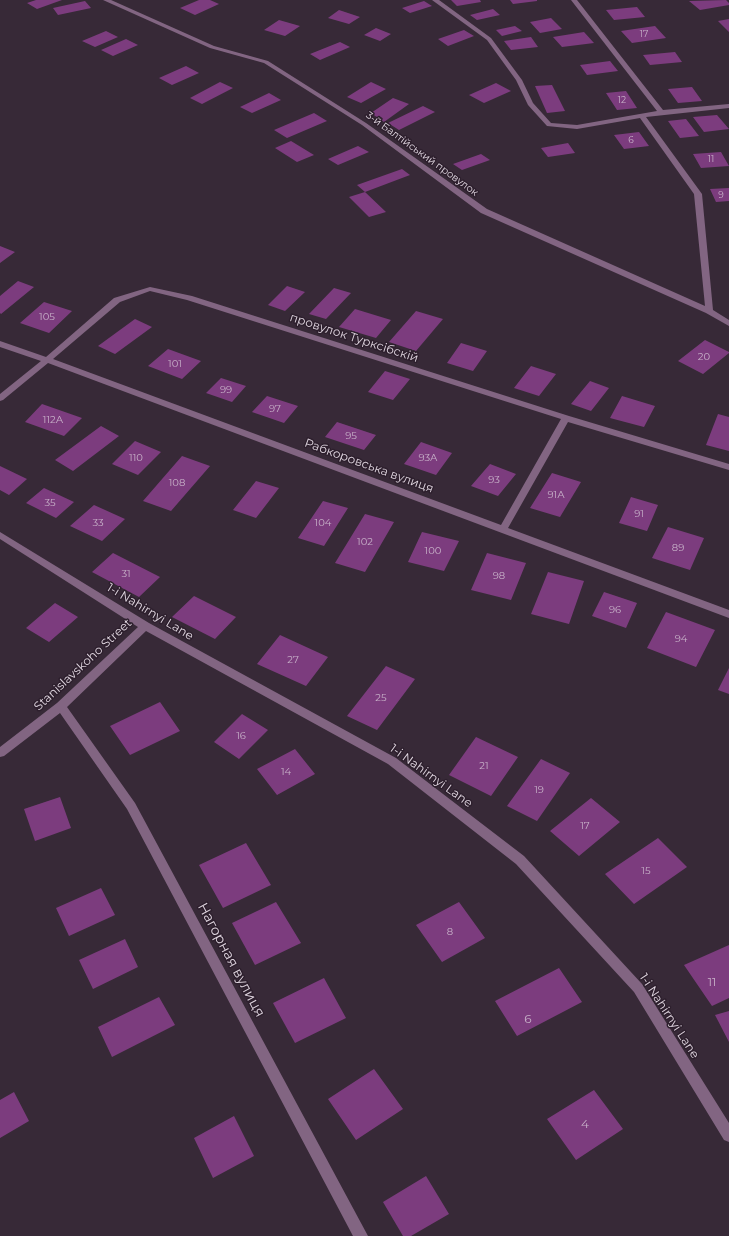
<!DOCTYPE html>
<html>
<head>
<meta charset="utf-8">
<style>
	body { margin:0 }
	canvas { display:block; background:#372937 }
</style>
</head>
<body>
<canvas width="729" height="1236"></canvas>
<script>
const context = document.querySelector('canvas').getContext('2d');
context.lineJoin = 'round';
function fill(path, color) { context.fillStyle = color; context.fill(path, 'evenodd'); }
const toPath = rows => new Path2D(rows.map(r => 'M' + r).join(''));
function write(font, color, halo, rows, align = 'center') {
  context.font = font + ' Montserrat,sans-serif'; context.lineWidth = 3; context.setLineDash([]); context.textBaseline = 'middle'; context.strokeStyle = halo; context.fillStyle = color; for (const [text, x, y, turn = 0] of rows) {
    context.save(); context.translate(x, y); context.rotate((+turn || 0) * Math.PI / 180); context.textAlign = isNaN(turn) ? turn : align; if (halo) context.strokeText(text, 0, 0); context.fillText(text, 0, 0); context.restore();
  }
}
fill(toPath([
	[36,0,62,0,37,9,27,3],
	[199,0,210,0,219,4,195,15,180,8],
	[451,0,480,0,481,2,457,6],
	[510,0,537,0,537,1,513,4],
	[726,0,729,3,729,5,700,10,689,1],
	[85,1,91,8,58,15,53,8],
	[424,1,432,6,410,13,402,8],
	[637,7,645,17,614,20,606,10],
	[493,9,500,15,477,20,470,15],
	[339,10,360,17,349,24,328,18],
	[551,18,562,29,540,33,530,22],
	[729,19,729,32,718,21],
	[279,20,300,26,285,36,264,30],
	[515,26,522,31,502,36,496,30],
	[655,26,666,38,632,43,621,31],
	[376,28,391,34,380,41,364,35],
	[464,30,474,36,448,46,438,39],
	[106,31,118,37,95,47,82,41],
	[584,32,594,43,562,47,553,37],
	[531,37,538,47,511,50,504,41],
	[126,39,138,45,113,56,101,50],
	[340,42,350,47,320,60,310,54],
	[675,52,682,62,650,65,643,55],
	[610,61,618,71,587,75,580,65],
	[186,66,199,73,172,85,159,78],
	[220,82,233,88,202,104,190,98],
	[371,82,386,89,361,103,347,97],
	[496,83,511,91,484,103,469,95],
	[552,85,565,111,547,113,535,86],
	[692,87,702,101,678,103,668,89],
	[626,91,637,108,617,110,606,93],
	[269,93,281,100,252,113,240,107],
	[393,98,409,104,384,122,371,113],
	[423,106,435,112,399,130,388,123],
	[314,113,327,121,287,138,274,130],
	[717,115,729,129,704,132,693,117],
	[686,119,699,136,680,138,668,121],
	[639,132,649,146,624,149,614,135],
	[291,141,314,155,297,162,275,148],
	[568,143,575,153,548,157,541,148],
	[358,146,369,152,338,165,328,159],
	[721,152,729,166,701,168,693,154],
	[481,154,490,160,462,170,453,164],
	[402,169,410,175,365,192,386,212,369,217,349,197,365,192,357,185],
	[729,188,729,201,716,202,710,189],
	[0,246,15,252,0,263],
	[18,281,34,287,1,314,0,313,0,296],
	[287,286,305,292,285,311,268,305],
	[334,288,351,293,326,319,309,314],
	[44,302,72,311,49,333,20,323],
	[355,309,391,320,376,338,339,327],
	[416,311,443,319,416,351,389,342],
	[135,319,152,327,115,354,98,346],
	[705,340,729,352,729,353,703,374,678,361],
	[461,343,487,351,473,371,447,363],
	[168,349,201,361,182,379,148,366],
	[531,366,556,374,539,396,514,388],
	[385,371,410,379,393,400,368,392],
	[221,378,246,386,232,402,206,393],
	[590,381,609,388,591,411,571,404],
	[267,396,298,406,284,423,252,412],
	[622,396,655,406,644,427,610,418],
	[42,404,82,418,64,436,25,422],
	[718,414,729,417,729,451,706,445],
	[337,422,376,435,364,450,325,437],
	[101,426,119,436,73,471,55,460],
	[135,441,161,452,138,475,112,464],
	[421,442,452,453,436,475,404,464],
	[182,456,210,466,171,511,143,501],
	[490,464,516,474,498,496,471,486],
	[0,466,27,479,9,495,0,490],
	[552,473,581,482,560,517,530,508],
	[256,481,279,488,256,518,233,510],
	[44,488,74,502,56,518,26,503],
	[631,497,658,505,647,531,619,523],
	[323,501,348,508,324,546,298,538],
	[94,505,125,519,102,541,70,526],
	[365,514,394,522,365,572,335,563],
	[668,527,704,538,690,570,652,558],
	[422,532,459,541,444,571,408,562],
	[113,553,160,577,139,597,92,572],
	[487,553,526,563,511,600,471,590],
	[548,572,584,581,569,624,531,614],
	[604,592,637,603,626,628,592,616],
	[194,596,236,617,215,639,172,617],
	[55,603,78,617,49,642,26,628],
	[666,612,715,630,696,667,647,648],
	[280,635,328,657,306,686,257,664],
	[386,666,415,679,377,730,347,716],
	[729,668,729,694,718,690],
	[160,702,180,731,130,755,110,726],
	[242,714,268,730,239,759,214,742],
	[476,737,518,757,491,796,449,775],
	[295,749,315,774,277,795,257,769],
	[541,759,570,773,537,821,507,806],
	[60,797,71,828,35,841,24,809],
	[591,798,620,822,579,856,550,831],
	[658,838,687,867,634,904,605,874],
	[246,843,271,885,223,908,199,865],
	[101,888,115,915,69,936,56,908],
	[276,902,301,943,255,965,232,923],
	[459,902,485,938,442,962,416,925],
	[125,939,138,967,93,989,79,960],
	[729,945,729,998,712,1006,684,965],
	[559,968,582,1002,517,1036,495,1001],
	[324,978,346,1018,295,1043,273,1003],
	[159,997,175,1025,112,1057,98,1027],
	[729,1011,729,1042,715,1015],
	[374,1069,403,1109,356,1140,328,1099],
	[594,1090,623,1129,576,1160,547,1119],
	[14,1092,29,1121,0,1138,0,1100],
	[234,1116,254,1156,213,1178,194,1138],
	[426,1176,449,1214,411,1236,403,1236,383,1202]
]), '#7c3c7e');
fill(toPath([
	[103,0,111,0,214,46,268,61,366,123,487,209,705,306,694,194,640,118,577,129,547,126,528,105,516,80,487,40,432,0,439,0,491,38,522,80,533,103,551,123,577,125,657,111,571,0,577,0,663,110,729,104,729,108,646,117,702,194,713,310,729,320,729,326,706,313,481,213,362,125,264,63,210,48,103,0],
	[150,287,192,296,569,416,729,464,729,470,568,422,508,528,729,610,729,618,48,363,3,400,0,401,0,394,41,361,0,347,0,341,46,357,114,298,150,287],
	[150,291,187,300,561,419,501,525,53,359,120,302,150,291],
	[0,532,149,623,396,758,524,856,642,984,729,1123,729,1142,724,1140,634,992,516,864,388,764,146,631,67,707,135,803,368,1236,353,1236,127,809,60,713,4,756,0,757,0,747,57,703,138,627,0,539,0,532]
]), '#826582');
write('9px', '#c7b0c8', null, [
	["17",644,34],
	["12",622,100],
	["6",631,140],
	["11",711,159],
	["9",721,195]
]);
write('10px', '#e0d6e0', '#2d1f2d', [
	["3-й Балтійський провулок",422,154,36]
]);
write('10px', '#c7b0c8', null, [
	["105",47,317],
	["20",704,357],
	["101",175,364],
	["99",226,390],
	["97",275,409],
	["112А",53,420],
	["95",351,436],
	["110",136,458],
	["93А",428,458],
	["93",494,480],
	["108",177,483],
	["91А",556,495],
	["35",50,503],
	["91",639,514],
	["33",98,523],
	["104",323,523],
	["102",365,542],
	["89",678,548],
	["100",433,551],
	["31",126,574],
	["98",499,576],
	["96",615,610],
	["94",681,639],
	["27",293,660],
	["25",381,698],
	["16",241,736],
	["21",484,766],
	["14",286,772],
	["19",539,790],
	["17",585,826],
	["15",646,871],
	["8",450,932]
]);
write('12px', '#e0d6e0', '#2d1f2d', [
	["провулок Турксібскій",354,338,18],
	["Рабкоровська вулиця",369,466,20],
	["1-i Nahirnyi Lane",150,612,31],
	["Stanislavskoho Street",83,665,-43],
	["1-i Nahirnyi Lane",431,776,36],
	["1-i Nahirnyi Lane",669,1016,57]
]);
write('12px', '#c7b0c8', null, [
	["11",712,982],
	["6",528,1019],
	["4",585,1124]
]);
write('14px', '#e0d6e0', '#2d1f2d', [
	["Нагорная вулиця",231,960,62]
]);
</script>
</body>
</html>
